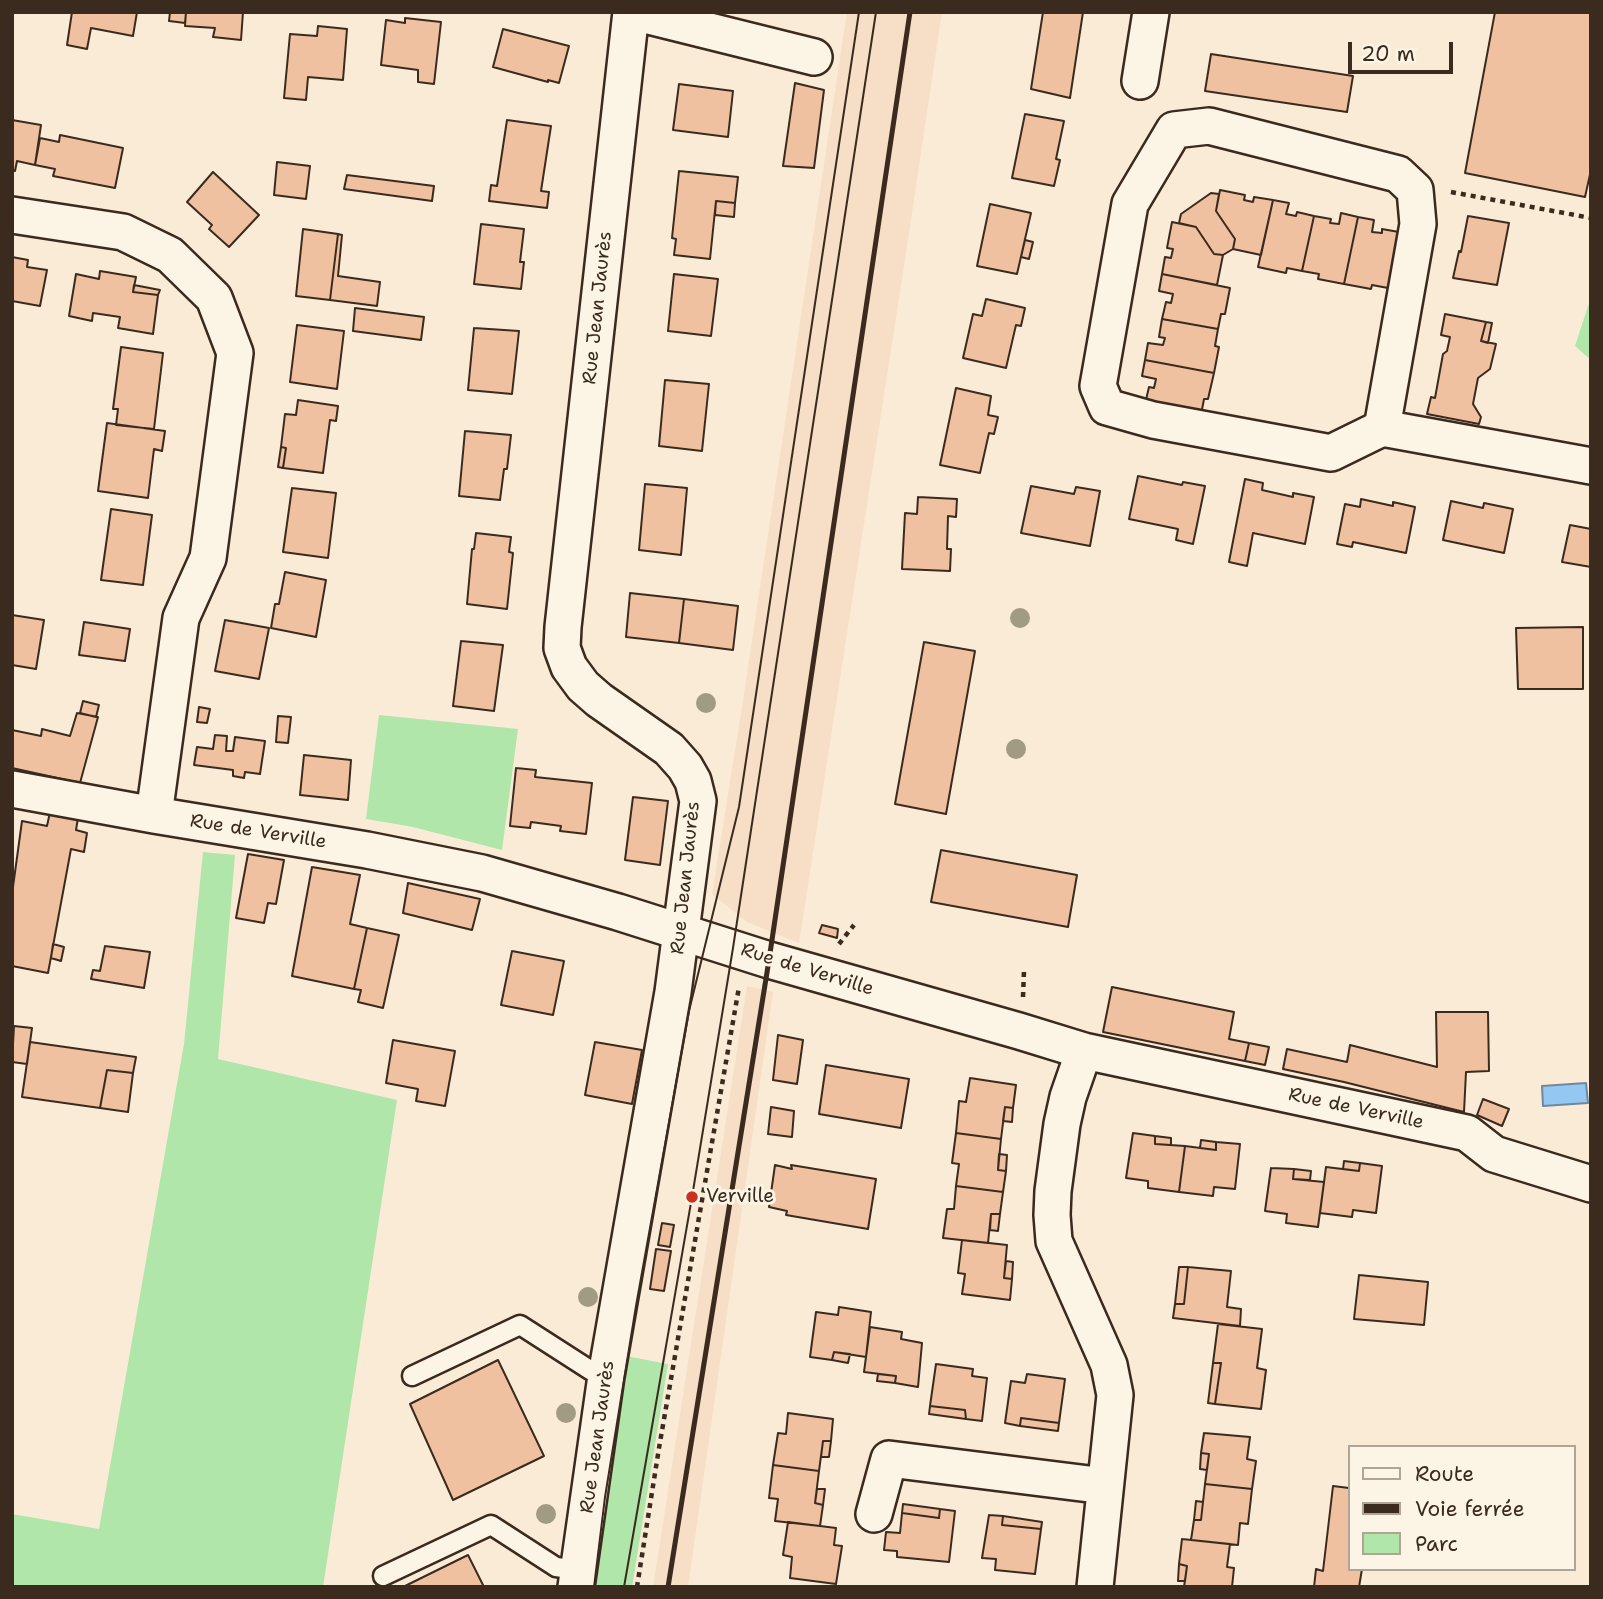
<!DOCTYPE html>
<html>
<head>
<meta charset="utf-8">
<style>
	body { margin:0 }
	#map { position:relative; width:1603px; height:1599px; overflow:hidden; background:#faebd7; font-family:"Shantell Sans",sans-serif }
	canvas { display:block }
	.frame { position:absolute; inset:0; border:14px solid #3b2a1e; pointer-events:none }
	.legend { position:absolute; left:1348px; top:1445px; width:228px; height:126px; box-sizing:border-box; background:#fcf5e5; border:2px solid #afa495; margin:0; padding:9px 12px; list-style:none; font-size:21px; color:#3b2a1e }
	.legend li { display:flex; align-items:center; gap:14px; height:35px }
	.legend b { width:35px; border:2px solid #afa495 }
	.scale { position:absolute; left:1348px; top:42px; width:105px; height:32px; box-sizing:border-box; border:4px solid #3b2a1e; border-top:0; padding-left:9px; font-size:21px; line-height:24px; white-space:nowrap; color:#3b2a1e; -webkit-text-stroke:5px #fcf5e5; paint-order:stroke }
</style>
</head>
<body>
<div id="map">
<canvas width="1603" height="1599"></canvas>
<div class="frame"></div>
<ul class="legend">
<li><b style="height:9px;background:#fcf5e5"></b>Route</li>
<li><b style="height:9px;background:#3b2a1e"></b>Voie ferrée</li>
<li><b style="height:19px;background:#b0e6a9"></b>Parc</li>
</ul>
<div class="scale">20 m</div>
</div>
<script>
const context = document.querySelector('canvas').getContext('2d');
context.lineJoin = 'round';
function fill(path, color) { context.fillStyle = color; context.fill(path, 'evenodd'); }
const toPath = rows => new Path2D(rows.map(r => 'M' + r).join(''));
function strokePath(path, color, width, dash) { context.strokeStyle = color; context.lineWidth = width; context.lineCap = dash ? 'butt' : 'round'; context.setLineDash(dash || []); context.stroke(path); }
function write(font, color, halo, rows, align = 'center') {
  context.font = font + ' "Shantell Sans",sans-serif'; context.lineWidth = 6; context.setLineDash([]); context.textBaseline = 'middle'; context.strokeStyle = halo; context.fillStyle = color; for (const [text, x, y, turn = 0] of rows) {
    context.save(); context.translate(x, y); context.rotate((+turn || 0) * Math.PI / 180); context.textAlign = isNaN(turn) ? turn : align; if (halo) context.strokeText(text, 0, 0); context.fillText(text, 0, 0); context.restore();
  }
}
fill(toPath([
	[847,12,942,12,904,266,799,943,747,922,712,894,740,720],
	[747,986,773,992,688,1587,653,1587]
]), '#f7dec6');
fill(toPath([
	[1591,297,1591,360,1575,346],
	[379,715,518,729,502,850,413,827,366,819],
	[203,852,235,855,218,1059,397,1100,323,1587,12,1587,12,1514,99,1529,184,1044],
	[626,1356,668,1364,632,1587,586,1587]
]), '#b0e6a9');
const water = toPath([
	[1586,1083,1588,1103,1543,1106,1542,1086,1586,1083]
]);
fill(water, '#94c7f1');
strokePath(water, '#70889d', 2);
const building = toPath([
	[72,12,137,12,133,36,91,28,87,49,67,45,72,12],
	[170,12,186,12,185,23,169,21,170,12],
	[186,12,243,12,241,40,213,37,215,28,185,26,186,12],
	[1043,12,1083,12,1070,98,1031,89,1043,12],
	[1495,12,1591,12,1591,170,1585,197,1465,173,1495,12],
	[405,18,441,22,434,84,418,82,418,70,381,65,386,20,405,23,405,18],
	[318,26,347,29,343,80,308,77,306,100,284,98,290,34,317,36,318,26],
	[503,29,569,46,559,83,548,80,548,82,493,67,503,29],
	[1211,54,1353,76,1347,112,1205,91,1211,54],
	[795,83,824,90,814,168,783,166,795,83],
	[679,84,733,91,728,137,673,130,679,84],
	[1025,114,1064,121,1056,159,1060,160,1054,186,1012,178,1025,114],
	[12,120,41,125,35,165,17,161,15,171,12,170,12,120],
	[507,120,551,126,541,191,549,192,547,208,489,201,491,185,497,186,507,120],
	[60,135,123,148,115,188,53,176,55,169,35,165,40,138,59,142,60,135],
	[277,162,310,166,306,199,274,195,277,162],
	[679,171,738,177,735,203,716,201,710,259,674,255,676,239,672,238,679,171],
	[213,172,259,215,229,247,209,229,212,225,187,202,213,172],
	[347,175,434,186,432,201,344,189,347,175],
	[1220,190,1245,195,1244,200,1253,202,1254,197,1273,200,1261,255,1233,249,1235,239,1216,211,1220,190],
	[1211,193,1219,194,1216,211,1235,239,1233,249,1223,255,1214,254,1196,227,1179,223,1181,214,1211,193],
	[1273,200,1289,203,1286,214,1296,216,1297,212,1314,216,1302,271,1287,268,1286,273,1258,267,1273,200],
	[716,201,735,203,734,217,715,215,716,201],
	[990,204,1031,213,1017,274,977,266,990,204],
	[1341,213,1358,217,1344,284,1318,279,1319,274,1302,271,1314,216,1331,219,1330,223,1339,224,1341,213],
	[1468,216,1509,223,1497,285,1453,278,1459,251,1461,252,1468,216],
	[1358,217,1374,220,1372,232,1382,233,1382,229,1399,232,1388,288,1372,285,1371,289,1344,284,1358,217],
	[1172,222,1196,227,1214,254,1223,255,1217,285,1162,274,1165,257,1171,258,1173,249,1167,248,1172,222],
	[481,224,524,229,520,262,524,262,521,289,474,284,481,224],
	[303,229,338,234,330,300,296,296,303,229],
	[338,234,342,235,338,276,380,282,377,306,330,300,338,234],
	[1025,240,1033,242,1029,259,1021,257,1025,240],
	[12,257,28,260,27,267,47,270,40,306,12,301,12,257],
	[100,271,136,277,133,292,158,295,153,334,118,328,120,317,93,313,92,321,69,316,76,274,99,279,100,271],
	[674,274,718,279,711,336,668,331,674,274],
	[1162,274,1230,288,1225,314,1221,314,1218,329,1162,319,1166,302,1171,303,1173,294,1159,291,1162,274],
	[134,285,160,290,158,295,133,292,134,285],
	[986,299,1025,308,1021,326,1016,325,1006,368,963,358,973,314,982,316,986,299],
	[355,308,424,317,421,340,353,331,355,308],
	[1445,314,1486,322,1481,341,1496,344,1490,369,1478,378,1473,404,1481,417,1479,424,1427,414,1431,397,1435,398,1443,354,1447,351,1450,337,1441,335,1445,314],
	[1162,319,1218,329,1215,346,1219,347,1214,373,1145,360,1148,343,1163,345,1165,338,1159,337,1162,319],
	[1486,322,1492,323,1488,343,1481,341,1486,322],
	[297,325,344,331,337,389,290,382,297,325],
	[474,328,519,331,512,394,468,390,474,328],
	[121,347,163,353,154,429,116,425,118,409,113,409,121,347],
	[1145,360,1214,373,1208,399,1204,399,1201,415,1145,404,1149,387,1154,388,1156,379,1142,376,1145,360],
	[665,380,709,384,702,451,659,446,665,380],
	[956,388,991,396,988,415,998,417,994,434,989,433,980,473,940,465,956,388],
	[298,400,338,406,336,421,330,420,323,473,283,468,286,448,281,447,285,414,296,415,298,400],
	[107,423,165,431,162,451,154,449,148,498,98,491,107,423],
	[465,431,511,435,507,469,504,469,500,500,459,496,465,431],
	[281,447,286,448,283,468,278,467,281,447],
	[1138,476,1182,485,1183,482,1205,486,1193,544,1176,540,1178,529,1129,519,1138,476],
	[1245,479,1263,483,1262,490,1293,497,1293,493,1314,497,1305,544,1253,533,1247,566,1229,562,1245,479],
	[645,484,687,488,681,555,639,550,645,484],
	[1031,486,1074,494,1076,487,1100,491,1090,546,1021,533,1031,486],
	[292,488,336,493,328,558,283,552,292,488],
	[918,497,957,499,956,517,948,516,947,549,951,549,950,571,902,569,905,513,917,514,918,497],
	[1361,499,1393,506,1393,502,1415,507,1406,553,1353,542,1352,547,1337,544,1345,504,1360,507,1361,499],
	[1451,501,1483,508,1484,503,1513,509,1504,553,1443,540,1451,501],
	[111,509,152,515,143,585,101,580,111,509],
	[1570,525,1591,529,1591,567,1562,562,1570,525],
	[476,533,511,537,509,552,513,553,507,609,467,604,472,549,474,549,476,533],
	[285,572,326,580,316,637,271,628,275,604,279,604,285,572],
	[630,593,684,599,679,643,626,637,630,593],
	[684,599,738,606,733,650,679,643,684,599],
	[12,615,44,620,36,669,12,665,12,615],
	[225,620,269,628,259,679,215,671,225,620],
	[84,622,130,629,125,661,79,655,84,622],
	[1583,627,1583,689,1518,689,1516,628,1583,627],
	[461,641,503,645,494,711,453,706,461,641],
	[924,642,975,651,946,814,895,804,924,642],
	[83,701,99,705,96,717,80,713,83,701],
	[199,707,210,709,207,723,197,722,199,707],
	[77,713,98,717,80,783,12,768,12,730,41,736,42,729,70,736,77,713],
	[278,716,291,717,288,743,276,742,278,716],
	[215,735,227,736,226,751,233,751,235,737,265,741,260,774,245,772,244,778,233,776,233,770,194,765,197,747,213,749,215,735],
	[304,755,351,760,348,800,300,795,304,755],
	[516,768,536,770,535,777,592,783,586,834,560,831,561,826,531,822,530,828,510,826,516,768],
	[633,797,668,801,660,865,625,860,633,797],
	[50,812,78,818,76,830,87,833,84,852,71,849,48,973,12,966,12,894,22,821,47,826,50,812],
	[941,850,1077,875,1068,927,931,902,941,850],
	[248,854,284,860,276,904,268,903,264,923,236,918,248,854],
	[312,867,360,875,350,924,367,928,354,989,292,976,312,867],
	[408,883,480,899,472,930,403,913,408,883],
	[822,925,838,929,837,938,819,933,822,925],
	[367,928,399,935,383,1008,358,1002,361,990,354,989,367,928],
	[53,944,64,947,61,961,51,958,53,944],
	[105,946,150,952,144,988,91,979,93,970,100,971,105,946],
	[512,951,564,961,553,1015,501,1005,512,951],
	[1112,987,1234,1012,1229,1039,1249,1043,1245,1061,1103,1032,1112,987],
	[1436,1012,1488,1012,1489,1071,1466,1072,1464,1112,1344,1082,1283,1069,1287,1049,1347,1062,1350,1045,1437,1067,1436,1012],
	[14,1026,32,1028,27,1064,12,1062,14,1026],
	[778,1035,803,1040,797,1084,773,1080,778,1035],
	[393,1040,455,1051,445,1106,416,1101,418,1089,386,1083,393,1040],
	[30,1042,136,1057,133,1073,107,1070,100,1108,22,1097,30,1042],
	[595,1042,642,1050,632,1104,585,1095,595,1042],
	[1249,1043,1269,1047,1265,1065,1245,1061,1249,1043],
	[826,1065,909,1079,901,1128,819,1114,826,1065],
	[107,1070,133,1073,128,1112,100,1108,107,1070],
	[970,1078,1016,1085,1013,1108,1005,1107,1001,1139,956,1133,959,1101,966,1102,970,1078],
	[1483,1099,1509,1109,1502,1126,1477,1115,1483,1099],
	[771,1107,794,1111,792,1137,768,1134,771,1107],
	[1005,1107,1013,1108,1012,1122,1003,1121,1005,1107],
	[956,1133,1001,1139,998,1170,1006,1171,1003,1192,956,1186,959,1164,952,1163,956,1133],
	[1133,1133,1155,1136,1155,1144,1185,1146,1179,1192,1148,1188,1148,1181,1126,1178,1133,1133],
	[1155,1136,1171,1138,1171,1145,1155,1144,1155,1136],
	[1201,1140,1216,1142,1216,1150,1200,1148,1201,1140],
	[1216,1142,1240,1144,1235,1189,1214,1187,1213,1196,1179,1192,1185,1146,1216,1150,1216,1142],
	[999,1154,1007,1155,1006,1171,998,1170,999,1154],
	[1344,1161,1360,1163,1359,1171,1343,1169,1344,1161],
	[1360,1163,1382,1166,1376,1213,1353,1210,1352,1217,1320,1213,1326,1167,1359,1171,1360,1163],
	[775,1165,792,1169,791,1165,876,1179,868,1229,786,1215,787,1211,769,1207,775,1165],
	[1271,1168,1294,1169,1293,1179,1324,1182,1318,1227,1286,1223,1287,1214,1265,1211,1271,1168],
	[1294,1169,1311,1171,1310,1180,1293,1179,1294,1169],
	[956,1186,1003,1192,1000,1214,991,1214,988,1243,943,1238,947,1209,954,1209,956,1186],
	[991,1214,1000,1214,998,1231,990,1230,991,1214],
	[662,1223,674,1225,670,1247,658,1245,662,1223],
	[962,1240,1007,1245,1004,1278,1012,1279,1010,1300,962,1294,965,1274,958,1273,962,1240],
	[656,1249,671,1251,664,1291,650,1289,656,1249],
	[1006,1261,1013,1262,1012,1279,1004,1278,1006,1261],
	[1179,1267,1188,1267,1184,1304,1175,1304,1179,1267],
	[1188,1267,1231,1271,1227,1307,1241,1309,1240,1326,1173,1318,1175,1304,1184,1304,1188,1267],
	[1359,1275,1428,1282,1424,1325,1354,1319,1359,1275],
	[839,1307,871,1312,866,1357,834,1352,832,1360,810,1357,816,1312,838,1315,839,1307],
	[1218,1324,1262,1329,1257,1368,1266,1370,1261,1409,1215,1404,1221,1363,1213,1363,1218,1324],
	[870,1327,902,1332,901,1339,922,1343,918,1387,895,1383,896,1376,864,1372,870,1327],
	[834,1352,850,1354,848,1363,832,1360,834,1352],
	[498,1360,544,1456,453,1500,410,1404,498,1360],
	[1213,1363,1221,1363,1215,1404,1208,1403,1213,1363],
	[936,1364,973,1369,972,1376,987,1378,982,1421,966,1419,965,1410,930,1406,936,1364],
	[878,1374,896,1376,895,1383,877,1381,878,1374],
	[1027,1374,1065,1379,1059,1423,1021,1418,1020,1426,1005,1423,1011,1381,1025,1383,1027,1374],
	[930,1406,965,1410,966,1419,929,1414,930,1406],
	[788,1413,833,1419,831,1441,823,1441,819,1471,773,1465,778,1433,786,1434,788,1413],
	[1021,1418,1059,1423,1058,1431,1020,1426,1021,1418],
	[1204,1433,1250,1437,1247,1459,1256,1461,1252,1489,1205,1484,1209,1454,1201,1453,1204,1433],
	[823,1441,831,1441,829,1457,821,1457,823,1441],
	[1201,1453,1209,1454,1207,1470,1200,1469,1201,1453],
	[773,1465,819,1471,815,1503,823,1505,820,1526,775,1521,778,1499,769,1498,773,1465],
	[1205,1484,1252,1489,1248,1524,1240,1523,1238,1545,1191,1540,1194,1520,1201,1520,1205,1484],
	[1333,1486,1349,1488,1349,1569,1362,1569,1359,1587,1314,1587,1316,1569,1323,1571,1333,1486],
	[817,1489,825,1489,823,1505,815,1503,817,1489],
	[1196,1501,1203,1502,1201,1520,1194,1520,1196,1501],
	[903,1504,940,1509,939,1518,902,1513,903,1504],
	[940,1509,955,1511,949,1562,897,1557,897,1551,884,1550,886,1532,900,1533,902,1513,939,1518,940,1509],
	[989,1515,1003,1516,1002,1525,1041,1529,1035,1574,995,1570,996,1559,982,1558,989,1515],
	[1003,1516,1042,1522,1041,1529,1002,1525,1003,1516],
	[788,1522,836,1528,834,1545,842,1546,836,1584,790,1578,792,1557,783,1555,788,1522],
	[1182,1539,1230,1544,1227,1567,1234,1568,1232,1587,1184,1587,1187,1566,1179,1564,1182,1539],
	[468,1555,484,1587,403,1587,468,1555],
	[1179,1564,1187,1566,1185,1581,1178,1581,1179,1564]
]);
fill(building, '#f0c1a0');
strokePath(building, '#3b2a1e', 2);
const service = toPath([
	[412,1376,520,1325,590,1370,606,1376],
	[383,1576,491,1525,556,1567,578,1570]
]);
const minor = toPath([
	[633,12,814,57],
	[1140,81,1151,12],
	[12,215,123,232,170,255,214,298,235,353,208,558,181,618,154,815],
	[1382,428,1418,224,1415,190,1398,174,1209,126,1174,130,1130,204,1098,386,1107,407,1153,420,1331,453,1382,428,1591,466],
	[12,789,154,815,367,850,482,873,618,912,769,960,1019,1031,1084,1051,1467,1133,1494,1154,1591,1184],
	[1084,1051,1068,1097,1062,1124,1053,1191,1052,1215,1054,1241,1109,1365,1115,1395,1095,1587],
	[874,1514,889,1459,1105,1486],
	[576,1587,606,1376,673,992,698,801,693,781,685,767,669,749,599,700,583,686,569,667,562,648,563,627,631,12]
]);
strokePath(service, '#3b2a1e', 23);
strokePath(minor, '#3b2a1e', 40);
strokePath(toPath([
	[1451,192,1591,218],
	[839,944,854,925],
	[1023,997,1024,971],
	[637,1587,659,1448,739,987]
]), '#3b2a1e', 4.5, [5, 5]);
strokePath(service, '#fcf5e5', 18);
strokePath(minor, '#fcf5e5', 35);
strokePath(toPath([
	[594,1587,605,1497,636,1306,689,1011,739,807,859,12],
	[624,1587,692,1197,733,948,876,12]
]), '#3b2a1e', 2);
strokePath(toPath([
	[668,1587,769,960,910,12]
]), '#3b2a1e', 5);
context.fillStyle = '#a19b84';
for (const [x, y] of [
	[1020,618],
	[706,703],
	[1016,749],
	[588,1297],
	[566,1413],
	[546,1514]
]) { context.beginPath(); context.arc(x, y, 10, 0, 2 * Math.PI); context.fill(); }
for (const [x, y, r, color] of [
	[692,1197,7,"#c8321e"]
]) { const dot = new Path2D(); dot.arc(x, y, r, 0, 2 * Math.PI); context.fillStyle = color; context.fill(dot); strokePath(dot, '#fcf5e5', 2.5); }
write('19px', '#3b2a1e', '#fcf5e5', [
	["Rue Jean Jaurès",598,308,-84],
	["Rue de Verville",258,832,9],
	["Rue Jean Jaurès",686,878,-84],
	["Rue de Verville",807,970,17],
	["Rue de Verville",1356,1109,12],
	["Rue Jean Jaurès",598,1437,-82]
]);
write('19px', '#3b2a1e', '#fcf5e5', [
	["Verville",706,1197]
], 'left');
</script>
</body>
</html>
